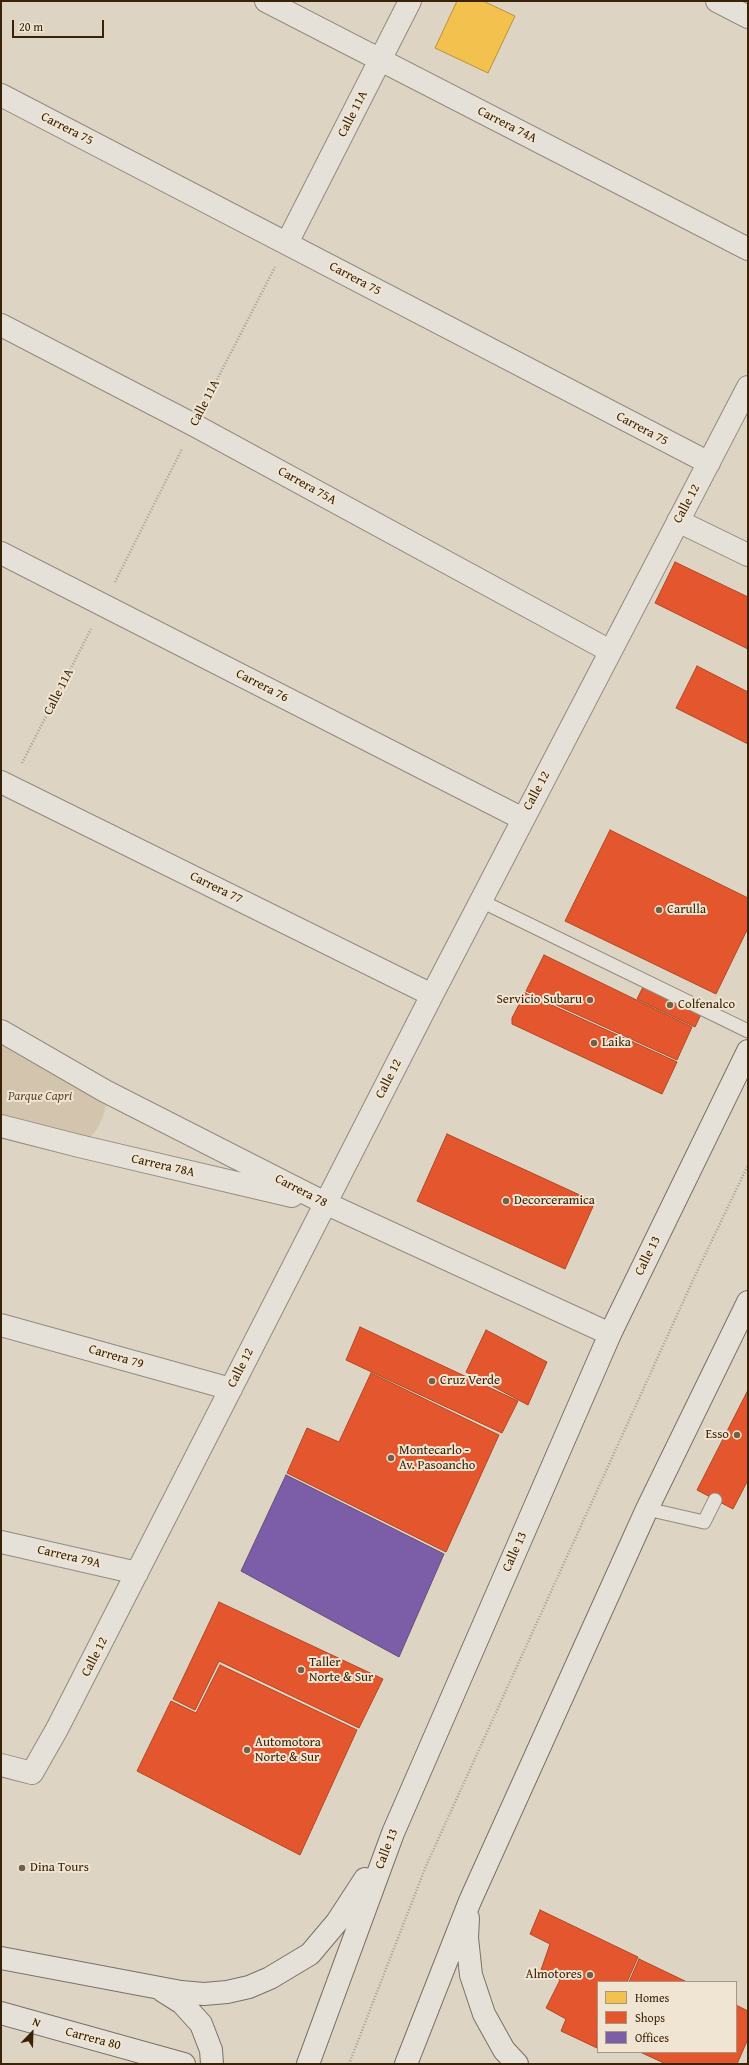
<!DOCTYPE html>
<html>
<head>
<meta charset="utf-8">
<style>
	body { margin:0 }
	#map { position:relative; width:749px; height:2065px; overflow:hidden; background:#ded4c4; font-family:"Gentium Book Plus",serif }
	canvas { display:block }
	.frame { position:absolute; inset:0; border:2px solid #392206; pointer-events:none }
	.legend { position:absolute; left:597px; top:1981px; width:140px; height:72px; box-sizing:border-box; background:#f0e5d2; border:1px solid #a79780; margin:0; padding:5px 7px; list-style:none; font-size:12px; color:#392206 }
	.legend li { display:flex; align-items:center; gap:8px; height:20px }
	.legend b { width:20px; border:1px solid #a79780 }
	.north { position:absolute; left:12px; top:2013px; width:40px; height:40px; -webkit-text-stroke:3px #f0e5d2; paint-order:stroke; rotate:23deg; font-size:11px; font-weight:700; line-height:16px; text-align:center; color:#392206 }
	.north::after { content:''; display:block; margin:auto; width:14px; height:18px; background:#392206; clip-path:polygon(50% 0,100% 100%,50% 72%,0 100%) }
	.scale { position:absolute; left:12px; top:20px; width:92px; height:18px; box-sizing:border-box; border:2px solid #392206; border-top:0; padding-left:5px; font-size:12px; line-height:14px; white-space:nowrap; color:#392206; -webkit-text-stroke:3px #f0e5d2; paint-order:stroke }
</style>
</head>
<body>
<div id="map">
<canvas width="749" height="2065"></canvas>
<div class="frame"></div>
<ul class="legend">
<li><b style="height:11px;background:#f2c14e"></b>Homes</li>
<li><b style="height:11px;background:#e4572e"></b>Shops</li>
<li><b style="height:11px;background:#7b5ea7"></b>Offices</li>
</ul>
<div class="north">N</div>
<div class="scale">20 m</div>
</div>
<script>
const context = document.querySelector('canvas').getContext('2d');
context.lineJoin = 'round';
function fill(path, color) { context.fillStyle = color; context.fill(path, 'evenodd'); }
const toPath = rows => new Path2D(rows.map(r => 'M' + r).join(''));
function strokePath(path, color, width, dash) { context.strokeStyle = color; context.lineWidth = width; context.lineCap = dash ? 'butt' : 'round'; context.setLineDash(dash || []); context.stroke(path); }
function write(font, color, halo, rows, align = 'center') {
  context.font = font + ' "Gentium Book Plus",serif'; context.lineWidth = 4; context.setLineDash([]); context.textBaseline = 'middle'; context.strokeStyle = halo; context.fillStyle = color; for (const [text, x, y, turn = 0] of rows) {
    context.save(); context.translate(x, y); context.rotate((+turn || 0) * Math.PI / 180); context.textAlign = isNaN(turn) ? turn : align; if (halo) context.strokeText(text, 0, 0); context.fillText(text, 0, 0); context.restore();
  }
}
fill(toPath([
	[1,1031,105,1091,106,1104,103,1117,97,1129,89,1139,1,1126]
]), '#d3c5ad');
const homes = toPath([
	[457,1,483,1,515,16,488,73,435,48,457,1]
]);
fill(homes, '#f2c14e');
strokePath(homes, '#ba9138', 1);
const shops = toPath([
	[675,562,748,597,748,649,655,603,675,562],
	[697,666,748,692,748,744,676,708,697,666],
	[610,830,748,898,748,928,716,994,565,921,610,830],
	[544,955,692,1027,677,1060,526,991,544,955],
	[645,983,703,1010,695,1027,637,999,645,983],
	[525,993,677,1062,662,1094,512,1024,512,1018,525,993],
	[447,1134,595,1202,565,1269,417,1201,447,1134],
	[360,1327,518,1401,502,1433,346,1360,360,1327],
	[486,1330,547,1362,528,1405,466,1372,486,1330],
	[371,1373,499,1435,446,1552,287,1473,307,1428,339,1442,371,1373],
	[748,1390,748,1480,733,1509,697,1490,748,1390],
	[219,1602,383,1679,359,1728,219,1661,195,1710,173,1699,219,1602],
	[220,1665,357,1730,300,1855,137,1771,171,1701,196,1713,220,1665],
	[540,1910,638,1957,627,1982,598,1982,597,2048,561,2031,566,2019,546,2008,560,1980,541,1970,550,1944,530,1934,540,1910],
	[639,1959,687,1982,629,1982,639,1959],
	[736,2005,748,2011,748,2039,737,2064,666,2064,640,2052,736,2052,736,2005]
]);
fill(shops, '#e4572e');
strokePath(shops, '#b14722', 1);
const offices = toPath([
	[286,1475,444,1554,399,1657,241,1571,286,1475]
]);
fill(offices, '#7b5ea7');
strokePath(offices, '#674c77', 1);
const service = toPath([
	[481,901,748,1031],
	[647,1509,704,1522,715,1500]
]);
const minor = toPath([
	[266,1,748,249],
	[717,1,748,17],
	[1,95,709,463],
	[287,243,410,1],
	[1,325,194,425,610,651],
	[678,521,748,555],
	[1,553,523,819],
	[1,782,432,995],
	[1,1031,105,1091,325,1203,610,1334],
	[1,1126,79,1146,292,1196],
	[1,1325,231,1389],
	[1,1542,137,1573],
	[1,1765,32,1773,57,1729,432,995,748,387]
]);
const secondary = toPath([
	[468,1918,467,1938,471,1975,484,2014,504,2050,517,2064],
	[1,1958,181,1992,204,1994,227,1992,249,1987,270,1978,310,1954,337,1922,365,1879],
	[163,1991,182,2003,201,2024,211,2050,212,2064],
	[1,2013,184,2064],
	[308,2064,393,1833,610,1334,748,1051],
	[406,2064,470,1901,647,1509,748,1302]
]);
strokePath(service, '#938a7d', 15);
strokePath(minor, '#938a7d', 24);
strokePath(secondary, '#7a7165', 24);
strokePath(toPath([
	[206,401,275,267],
	[115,582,182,449],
	[22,763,91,629],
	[349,2064,426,1866,693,1280,748,1165]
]), '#a49e95', 2.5, [1, 2]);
strokePath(service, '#e5e0d8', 13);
strokePath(minor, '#e5e0d8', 22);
strokePath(secondary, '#e5e0d8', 22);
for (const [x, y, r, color] of [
	[659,910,4,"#736048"],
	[590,1000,4,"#736048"],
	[670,1005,4,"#736048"],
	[594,1043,4,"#736048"],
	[506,1201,4,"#736048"],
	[432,1381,4,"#736048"],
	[737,1435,4,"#736048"],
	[391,1458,4,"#736048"],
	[301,1670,4,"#736048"],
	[247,1750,4,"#736048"],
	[22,1868,4,"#736048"],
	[590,1975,4,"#736048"]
]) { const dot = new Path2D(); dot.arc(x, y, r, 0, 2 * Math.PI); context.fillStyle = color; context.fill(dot); strokePath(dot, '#f0e5d2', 1.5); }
write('13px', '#392206', '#f0e5d2', [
	["Calle 11A",353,114,-63],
	["Carrera 74A",507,125,27],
	["Carrera 75",67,129,27],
	["Carrera 75",355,279,28],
	["Calle 11A",205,403,-63],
	["Carrera 75",642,429,28],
	["Carrera 75A",307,486,29],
	["Calle 12",687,504,-62],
	["Carrera 76",262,686,27],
	["Calle 11A",59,692,-63],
	["Calle 12",537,791,-62],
	["Carrera 77",216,888,26],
	["Calle 12",389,1079,-63],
	["Carrera 78A",163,1166,13],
	["Carrera 78",301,1191,27],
	["Calle 13",648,1256,-64],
	["Carrera 79",116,1357,16],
	["Calle 12",241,1368,-63],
	["Calle 13",515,1552,-66],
	["Carrera 79A",69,1557,13],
	["Calle 12",95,1657,-63],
	["Calle 13",387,1849,-69],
	["Carrera 80",93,2039,15]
]);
write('13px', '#392206', '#f0e5d2', [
	["Carulla",667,910],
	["Servicio Subaru",582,1000,"right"],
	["Colfenalco",678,1005],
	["Laika",602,1043],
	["Decorceramica",514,1201],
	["Cruz Verde",440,1381],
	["Esso",729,1435,"right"],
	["Montecarlo -",399,1451],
	["Av. Pasoancho",399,1466],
	["Taller",309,1663],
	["Norte & Sur",309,1678],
	["Automotora",255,1743],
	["Norte & Sur",255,1758],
	["Dina Tours",30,1868],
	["Almotores",582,1975,"right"]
], 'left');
write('italic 13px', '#5d482b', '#f0e5d2', [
	["Parque Capri",40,1097]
]);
</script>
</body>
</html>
